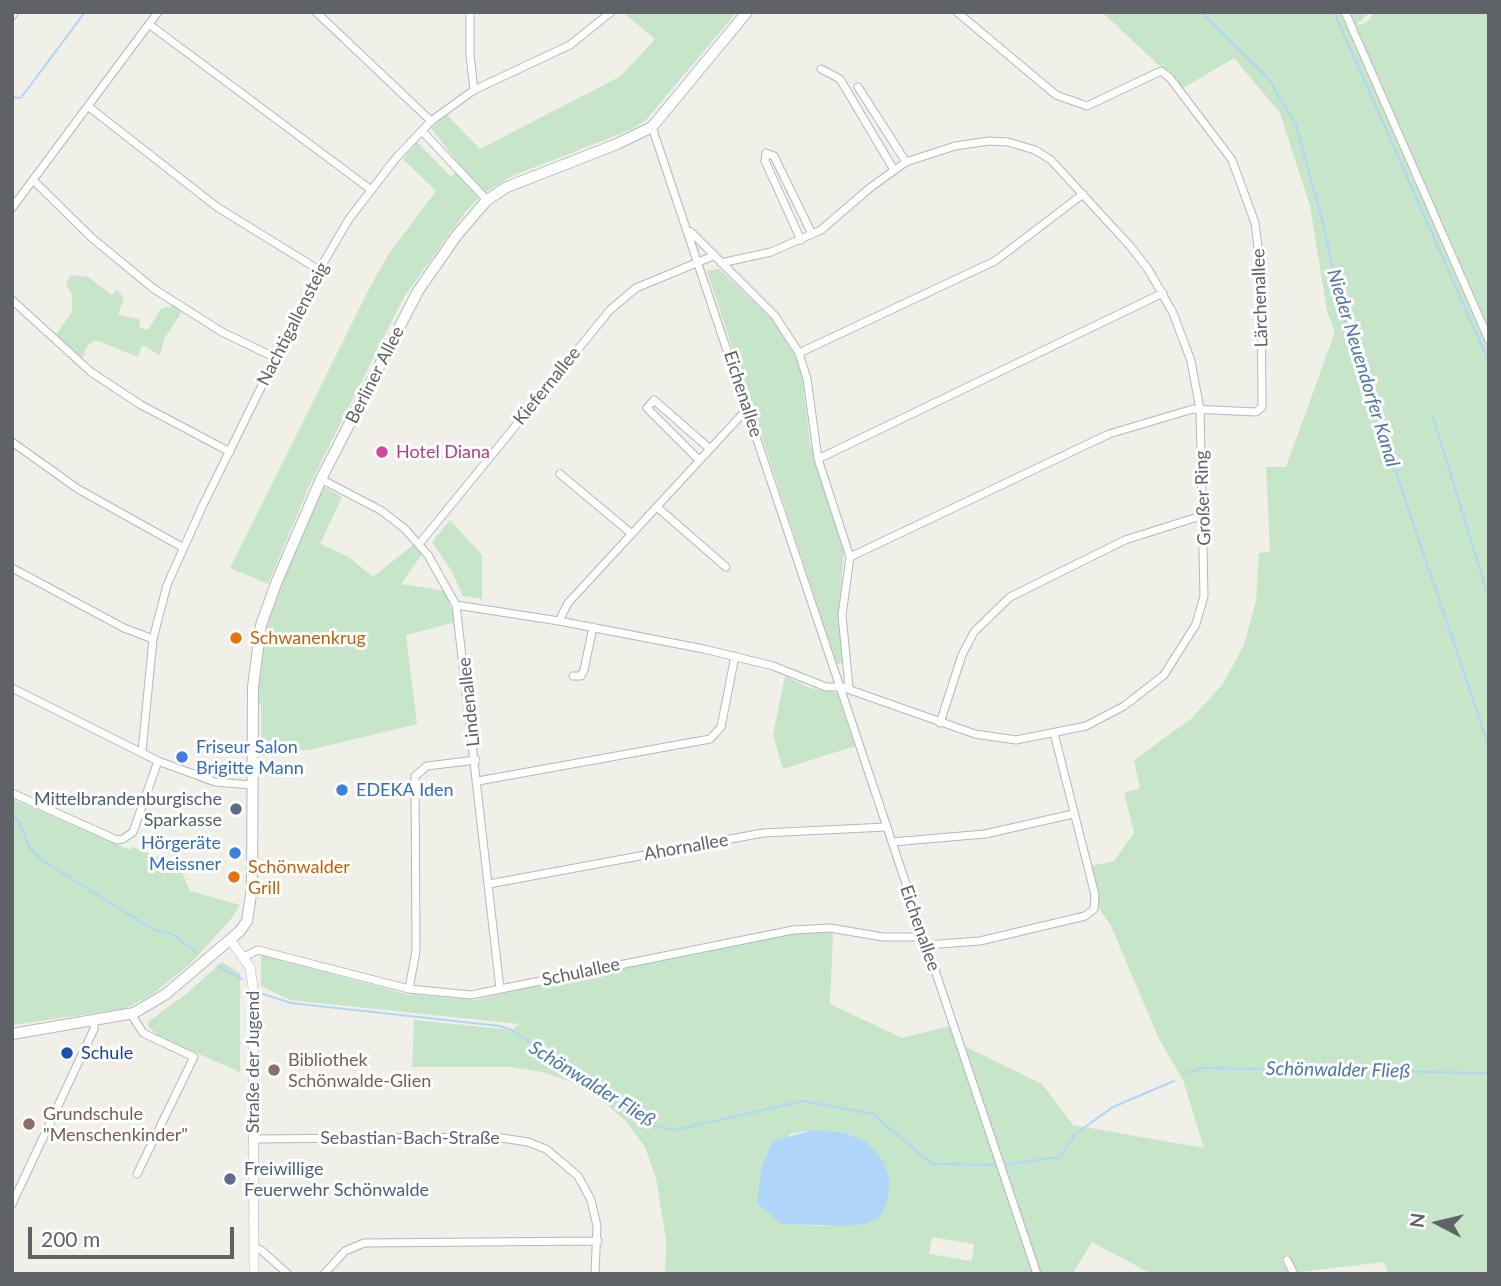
<!DOCTYPE html>
<html>
<head>
<meta charset="utf-8">
<style>
	body { margin:0 }
	#map { position:relative; width:1501px; height:1286px; overflow:hidden; background:#f0efe8; font-family:Lato,sans-serif }
	canvas { display:block }
	.frame { position:absolute; inset:0; border:14px solid #5f6267; pointer-events:none }
	.north { position:absolute; left:1403px; top:1188px; width:70px; height:70px; -webkit-text-stroke:5px #fff; paint-order:stroke; rotate:277deg; font-size:19px; font-weight:700; line-height:28px; text-align:center; color:#5f6267 }
	.north::after { content:''; display:block; margin:auto; width:24px; height:32px; background:#5f6267; clip-path:polygon(50% 0,100% 100%,50% 72%,0 100%) }
	.scale { position:absolute; left:28px; top:1227px; width:206px; height:32px; box-sizing:border-box; border:4px solid #5f6267; border-top:0; padding-left:9px; font-size:21px; line-height:24px; white-space:nowrap; color:#5f6267; -webkit-text-stroke:5px #fff; paint-order:stroke }
</style>
</head>
<body>
<div id="map">
<canvas width="1501" height="1286"></canvas>
<div class="frame"></div>
<div class="north">N</div>
<div class="scale">200 m</div>
</div>
<script>
const context = document.querySelector('canvas').getContext('2d');
context.lineJoin = 'round';
function fill(path, color) { context.fillStyle = color; context.fill(path, 'evenodd'); }
const toPath = rows => new Path2D(rows.map(r => 'M' + r).join(''));
function strokePath(path, color, width, dash) { context.strokeStyle = color; context.lineWidth = width; context.lineCap = dash ? 'butt' : 'round'; context.setLineDash(dash || []); context.stroke(path); }
function write(font, color, halo, rows, align = 'center') {
  context.font = font + ' Lato,sans-serif'; context.lineWidth = 6; context.setLineDash([]); context.textBaseline = 'middle'; context.strokeStyle = halo; context.fillStyle = color; for (const [text, x, y, turn = 0] of rows) {
    context.save(); context.translate(x, y); context.rotate((+turn || 0) * Math.PI / 180); context.textAlign = isNaN(turn) ? turn : align; if (halo) context.strokeText(text, 0, 0); context.fillText(text, 0, 0); context.restore();
  }
}
fill(toPath([
	[623,12,737,12,646,120,630,130,512,176,484,193,466,211,404,297,311,482,268,584,230,568,369,289,388,255,436,191,403,159,417,142,451,177,461,167,431,128,447,115,480,149,621,76,655,39],
	[1102,12,1370,12,1356,25,1366,23,1375,12,1489,12,1489,1274,1388,1274,1384,1262,1283,1274,1152,1274,1092,1242,1072,1274,665,1274,666,1239,656,1178,645,1147,625,1120,601,1100,573,1083,543,1072,512,1067,412,1067,414,1020,512,1030,519,1024,290,1000,261,986,261,955,406,994,476,1000,656,956,755,936,830,928,833,935,830,1004,902,1038,955,1025,962,1045,1042,1084,1073,1125,1204,1148,1183,1080,1159,1039,1111,926,1096,904,1087,867,1114,861,1134,833,1124,793,1140,788,1134,760,1191,719,1223,684,1244,645,1256,601,1259,553,1270,552,1266,467,1286,467,1335,332,1327,311,1310,206,1280,113,1234,58,1183,88],
	[813,1130,819,1131,831,1226,804,1225,757,1192,790,1134],
	[932,1237,974,1244,972,1261,929,1254],
	[719,269,771,318,786,337,801,370,810,443,844,548,839,613,844,662,837,664,707,271],
	[71,275,88,277,112,295,117,290,124,298,118,315,139,319,140,328,148,330,161,309,176,305,183,310,164,339,160,355,142,345,138,357,95,340,87,346,81,363,53,339,72,312,72,295,66,283],
	[323,486,342,497,320,544,349,557,373,577,413,545,422,554,401,584,445,591,456,622,406,635,417,724,314,749,262,756,261,702,257,707,265,631,282,579],
	[450,520,482,555,482,599,463,596,451,570,432,542],
	[785,676,810,688,837,693,855,746,783,769,773,735],
	[12,799,130,850,132,847,179,865,190,891,240,905,231,919,190,964,150,996,124,1009,12,1025],
	[222,962,240,973,240,1072,158,1036,148,1026,148,1022,185,995]
]), '#c7e5c8');
fill(toPath([
	[813,1130,845,1133,867,1142,883,1161,890,1182,888,1198,880,1217,865,1224,846,1226,782,1224,762,1208,757,1202,761,1169,773,1141]
]), '#afd6f9');
strokePath(toPath([
	[1201,12,1268,78,1296,125,1324,227,1342,313,1489,747],
	[1334,12,1489,362],
	[12,97,21,98,85,12],
	[1433,417,1489,599],
	[12,814,19,822,30,848,43,861,154,930,172,934,196,952],
	[218,966,242,979],
	[260,993,291,1003,500,1026,512,1030,650,1125,675,1130,803,1101,873,1114,932,1164,997,1165],
	[1187,1073,1202,1068,1489,1073],
	[1002,1165,1060,1157,1075,1134,1113,1107,1174,1081]
]), '#afd6f9', 2);
const minor = toPath([
	[316,12,431,121],
	[470,12,470,55,474,90],
	[1345,12,1489,340],
	[12,16,15,12],
	[150,25,370,189],
	[821,69,840,79,894,170],
	[858,87,906,162],
	[89,107,217,207,319,270],
	[652,127,1037,1274],
	[422,131,487,200],
	[33,180,92,238,154,289,222,332,276,358],
	[12,208,158,12],
	[801,240,765,161,766,153,774,156,812,234],
	[721,263,771,252,821,230,871,187,906,162,955,146,989,141,1008,142,1035,150,1051,160,1130,246,1148,269,1173,313,1191,361,1200,409,1204,596,1196,624,1164,675,1124,706,1086,726,1016,740,975,734,839,686],
	[12,300,91,372,141,405,230,452],
	[799,353,995,261,1083,194],
	[12,442,78,489,182,547],
	[818,459,1163,293],
	[699,460,647,408,654,400,710,449],
	[560,474,632,534],
	[321,479,382,511,405,529,428,555,456,605,500,989],
	[657,507,726,567],
	[420,543,610,310,636,288,713,256],
	[850,557,1109,434,1193,409,1256,412,1262,407,1261,271,1255,223,1232,160,1170,78,1161,71,1087,106,1056,95,957,12],
	[12,568,124,628,153,639],
	[456,605,559,621,704,649,773,666,826,687,849,687,842,615,850,557,818,459,807,379,799,353,775,316,691,232],
	[559,621,568,603,747,409],
	[573,676,581,676,584,670,593,627],
	[12,688,158,761,215,782,252,785],
	[940,723,962,655,974,632,1010,597,1125,540,1204,515],
	[142,752,153,639,167,585,203,505,319,270,349,219,396,158,431,121,474,90,570,45,611,12],
	[478,781,710,739,721,727,735,656],
	[12,793,117,840,123,839,133,832,158,761],
	[892,842,985,834,1073,814],
	[489,884,763,833,886,827],
	[926,945,980,941,1085,916,1094,909,1095,895,1054,733],
	[244,957,258,950,409,989,471,995,793,930,830,928,883,937,923,937],
	[409,989,416,951,415,776,427,766,476,760],
	[131,1014,143,1033,194,1057,137,1174],
	[253,1139,495,1137,528,1142,546,1149,578,1176,591,1200,597,1226,595,1274],
	[12,1204,94,1029,94,1022],
	[254,1248,261,1250,288,1274],
	[1287,1260,1294,1274],
	[324,1274,345,1251,364,1243,598,1241]
]);
const tertiary = toPath([
	[231,941,250,967,253,987,254,1274]
]);
const secondary = toPath([
	[12,1034,134,1013,166,994,240,931,247,921,252,888,253,687,261,625,277,581,321,479,418,291,457,235,487,200,507,187,617,144,652,127,747,12]
]);
strokePath(minor, '#b5b7bb', 9);
strokePath(tertiary, '#b5b7bb', 10);
strokePath(secondary, '#b6b9be', 12);
strokePath(minor, '#fff', 7);
strokePath(tertiary, '#fff', 9);
strokePath(secondary, '#fff', 10);
for (const [x, y, r, color] of [
	[382,452,7,"#d1479c"],
	[236,638,7,"#e8710a"],
	[182,757,7,"#3f7fe0"],
	[342,790,7,"#3f7fe0"],
	[236,809,7,"#5c6f8a"],
	[235,853,7,"#3f7fe0"],
	[234,877,7,"#e8710a"],
	[67,1053,7,"#1a4fb4"],
	[274,1070,7,"#8d6e63"],
	[29,1124,7,"#8d6e63"],
	[230,1179,7,"#5c6f8a"]
]) { const dot = new Path2D(); dot.arc(x, y, r, 0, 2 * Math.PI); context.fillStyle = color; context.fill(dot); strokePath(dot, '#fff', 2.5); }
write('18px', '#5f6267', '#fff', [
	["Lärchenallee",1260,298,-92],
	["Nachtigallensteig",293,324,-63],
	["Berliner Allee",375,375,-63],
	["Kiefernallee",547,386,-51],
	["Eichenallee",743,394,72],
	["Großer Ring",1203,498,-92],
	["Lindenallee",469,702,-96],
	["Ahornallee",686,847,-10],
	["Eichenallee",920,928,71],
	["Schulallee",581,972,-12],
	["Straße der Jugend",253,1062,-90],
	["Sebastian-Bach-Straße",410,1138]
]);
write('18px', '#b23c85', '#fff', [
	["Hotel Diana",396,452]
], 'left');
write('18px', '#c56008', '#fff', [
	["Schwanenkrug",250,638],
	["Schönwalder",248,867],
	["Grill",248,888]
], 'left');
write('18px', '#366cbe', '#fff', [
	["Friseur Salon",196,747],
	["Brigitte Mann",196,768],
	["EDEKA Iden",356,790],
	["Hörgeräte",221,843,"right"],
	["Meissner",221,864,"right"]
], 'left');
write('18px', '#4e5e75', '#fff', [
	["Mittelbrandenburgische",222,799],
	["Sparkasse",222,820],
	["Freiwillige",244,1169,"left"],
	["Feuerwehr Schönwalde",244,1190,"left"]
], 'right');
write('18px', '#164399', '#fff', [
	["Schule",81,1053]
], 'left');
write('18px', '#785e54', '#fff', [
	["Bibliothek",288,1060],
	["Schönwalde-Glien",288,1081],
	["Grundschule",43,1114],
	["\"Menschenkinder\"",43,1135]
], 'left');
write('italic 19px', '#4c77ab', '#fff', [
	["Nieder Neuendorfer Kanal",1363,368,73],
	["Schönwalder Fließ",1338,1070,1],
	["Schönwalder Fließ",592,1084,32]
]);
</script>
</body>
</html>
